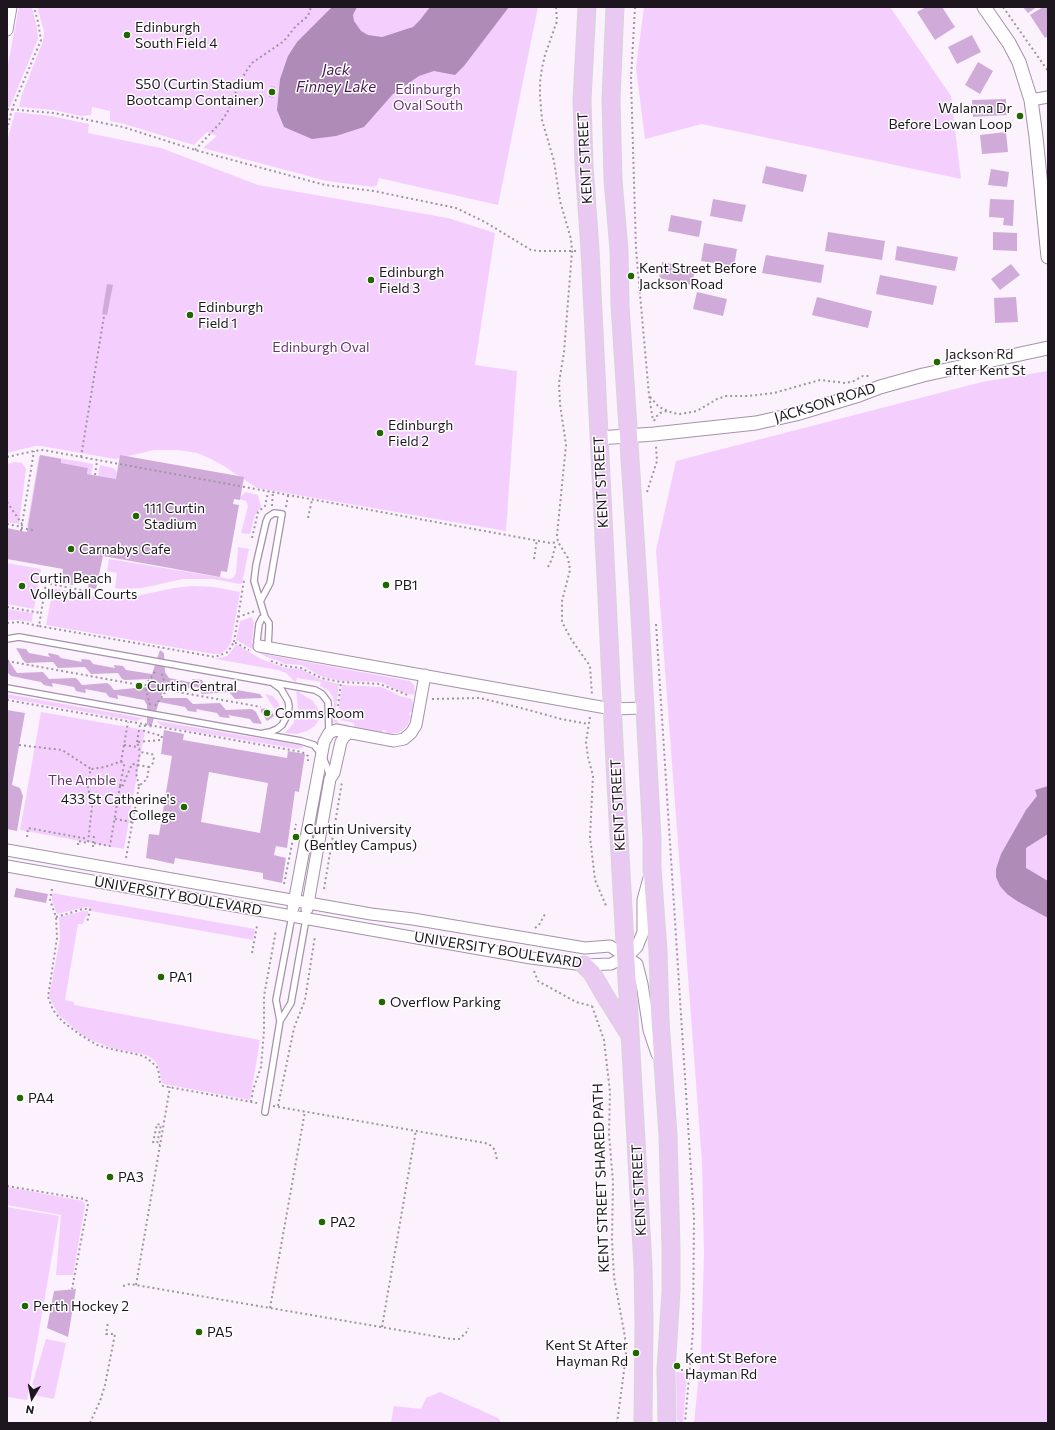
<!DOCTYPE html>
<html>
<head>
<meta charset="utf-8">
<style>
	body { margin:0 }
	#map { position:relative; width:1055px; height:1430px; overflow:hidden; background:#fbf2fd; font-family:Commissioner,sans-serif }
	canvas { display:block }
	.frame { position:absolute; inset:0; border:8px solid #1d161f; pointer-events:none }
	.north { position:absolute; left:12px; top:1378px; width:40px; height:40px; -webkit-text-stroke:3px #fff; paint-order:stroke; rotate:190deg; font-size:11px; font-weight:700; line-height:16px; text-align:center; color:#1d161f }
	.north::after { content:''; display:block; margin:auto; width:14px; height:18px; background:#1d161f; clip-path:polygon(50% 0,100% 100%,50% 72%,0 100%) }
</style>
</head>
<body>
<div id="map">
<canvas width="1055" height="1430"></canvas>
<div class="frame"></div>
<div class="north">N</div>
</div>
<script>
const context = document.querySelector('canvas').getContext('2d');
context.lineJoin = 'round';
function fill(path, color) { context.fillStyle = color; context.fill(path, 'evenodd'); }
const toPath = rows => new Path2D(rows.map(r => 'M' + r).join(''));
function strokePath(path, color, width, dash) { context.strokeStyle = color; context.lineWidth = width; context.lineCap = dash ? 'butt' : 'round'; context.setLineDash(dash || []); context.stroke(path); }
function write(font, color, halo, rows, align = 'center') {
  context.font = font + ' Commissioner,sans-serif'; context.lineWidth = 3; context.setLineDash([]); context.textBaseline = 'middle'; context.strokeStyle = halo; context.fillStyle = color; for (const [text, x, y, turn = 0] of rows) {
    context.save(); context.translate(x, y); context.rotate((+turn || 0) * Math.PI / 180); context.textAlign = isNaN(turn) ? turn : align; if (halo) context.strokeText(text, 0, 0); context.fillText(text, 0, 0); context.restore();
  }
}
fill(toPath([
	[19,7,32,7,37,28,38,39,10,107,7,106,7,70],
	[37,7,538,7,498,205,379,178,377,185,373,187,327,181,203,148,217,136,207,132,194,145,124,124,110,121,110,111,92,107,91,115,81,116,53,110,19,107,21,97,43,41,44,31],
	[644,7,890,7,951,96,961,179,702,124,645,139,636,68],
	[15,112,51,116,89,124,88,133,161,148,258,185,448,218,495,233,475,365,517,371,506,531,257,488,224,466,209,458,197,453,178,450,154,450,115,459,41,446,35,446,7,453,7,148,8,138],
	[1048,371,1048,1423,694,1423,701,1355,704,1253,702,1163,656,550,676,461,982,382],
	[42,455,93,464,91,475,87,474,88,468,59,463,34,528,27,526,39,456],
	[15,462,22,463,26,469,19,524,7,522,7,464],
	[100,465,113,468,117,472,116,479,98,476],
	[245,492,258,495,261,507,255,515,250,534,241,533,248,506,246,501,239,499],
	[238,547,249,549,242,583,240,584,213,579,183,579,142,588,120,589,115,588,117,573,107,571,109,559,231,579,234,577,236,573],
	[7,563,41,569,34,609,7,604],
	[193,586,214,587,240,592,231,643,226,650,220,654,213,654,46,625,53,588,95,596,95,599,96,597,110,599,136,596,174,588],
	[7,609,33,613,32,622,20,620,7,620],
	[252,617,254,623,252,642,255,647,258,651,269,655,410,681,414,685,415,693,413,695,401,692,381,682,342,681,320,676,302,665,286,664,267,657,236,640,240,621],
	[236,644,261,659,272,663,285,668,301,669,319,679,339,684,335,718,339,723,349,725,349,727,336,724,334,722,332,716,334,703,333,697,328,690,320,686,321,682,297,678,296,682,294,681,286,673,278,670,215,659,227,656,232,650],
	[342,685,382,687,400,696,412,699,413,703,412,712,410,712,409,715,411,716,408,724,404,729,398,733,387,734,385,730,383,730,381,733,355,729,354,723,340,720,338,714],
	[297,691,313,701,319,710,319,719,315,726,307,731,297,734,285,733,293,724,296,717,298,707,296,692],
	[7,694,143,718,136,721,7,698],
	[265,694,273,696,278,702,280,708,278,715],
	[41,712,145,730,124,849,20,830],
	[157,721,300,745,304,747,297,749,166,727,159,724],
	[52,893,255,929,253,940,91,911,91,908,86,907,57,914,52,901],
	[83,911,88,911,88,914,85,918,83,924,78,924,65,1000,74,1002,74,1005,260,1040,250,1100,164,1084,162,1082,159,1068,156,1062,147,1055,111,1048,91,1040,79,1033,58,1014,49,997,60,938,59,917],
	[7,1187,83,1201,85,1205,73,1275,56,1275,61,1215,7,1205],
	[7,1207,59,1216,27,1400,7,1397],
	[46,1339,66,1343,54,1399,33,1395,34,1385,32,1385],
	[676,1372,687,1373,683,1423,678,1423,677,1419],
	[440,1392,498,1418,502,1423,391,1423,394,1406,421,1409,426,1398]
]), '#f4cffe');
fill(toPath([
	[332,7,357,7,353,15,354,21,361,31,368,35,382,37,413,27,420,20,430,7,509,7,464,66,455,75,434,71,419,76,393,94,364,127,336,136,312,139,284,127,277,110,280,79,288,56,297,42],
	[1048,786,1048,834,1026,848,1026,868,1048,881,1048,918,1017,901,1007,894,1000,886,996,877,996,869,1001,854,1026,810,1037,796,1035,790]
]), '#af8bb8');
fill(toPath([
	[926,7,942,7,955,27,935,40,917,12],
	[1023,7,1037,7,1028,13],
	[1043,7,1048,7,1048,36,1045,38,1030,15],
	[972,35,981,52,957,64,948,47],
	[978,62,993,71,980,94,965,85],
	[271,86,275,87,273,98,269,97],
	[1006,99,1007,115,973,117,972,100],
	[1006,132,1008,152,982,154,980,135],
	[766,166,807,175,803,192,762,183],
	[991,169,1009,172,1007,187,988,185],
	[713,199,746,205,742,222,710,216],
	[990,199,1014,200,1013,226,1003,225,1004,218,989,217],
	[671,215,702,221,699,237,668,231],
	[828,232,885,241,882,260,825,251],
	[993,232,1017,233,1017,251,993,250],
	[704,243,737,249,734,266,701,261],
	[897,246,958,257,955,271,895,260],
	[766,255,824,265,821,283,762,273],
	[662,262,695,269,692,285,659,278],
	[1011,264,1020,275,1000,290,991,279],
	[880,275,937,286,933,305,876,294],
	[107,284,113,285,107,315,102,314],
	[697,292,727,299,723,316,693,309],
	[817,297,872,311,868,328,812,315],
	[1016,297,1018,322,995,323,994,298],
	[40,455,61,459,61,463,88,468,87,474,116,479,120,455,244,477,240,500,234,499,233,504,239,505,227,572,221,571,220,577,103,556,96,589,88,588,89,582,80,581,82,571,78,571,77,577,75,577,73,585,61,583,63,569,7,559,7,528,27,532],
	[16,648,26,649,29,653,50,657,48,654,49,653,58,655,61,658,82,662,81,660,82,659,90,660,93,664,115,668,114,666,114,665,123,666,126,670,152,674,160,650,164,653,165,672,169,678,194,683,192,679,193,679,202,680,205,684,226,688,225,685,226,684,234,686,237,690,260,694,263,698,235,699,229,692,202,694,197,687,164,690,160,698,187,698,193,704,220,703,226,710,252,709,256,712,262,724,253,723,250,719,228,715,230,717,229,718,220,717,217,713,196,709,197,711,196,712,188,711,185,707,159,702,151,728,147,724,147,705,144,700,117,695,118,698,118,699,109,697,106,693,85,689,86,692,85,693,76,691,74,687,52,683,53,687,44,685,41,682,11,676,7,672,7,658,17,673,43,672,49,679,76,678,82,685,107,683,110,685,114,690,147,687,151,679,125,680,122,679,118,673,91,674,85,667,58,668,53,662,26,663,23,660],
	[265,708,270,710,274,715,273,717,267,721,261,712,261,709],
	[7,710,25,713,12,785,20,788,23,796,17,831,7,829],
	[164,730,184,734,183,740,287,758,288,751,305,754,299,792,295,791,287,848,276,846,274,855,286,858,282,883,263,879,263,873,175,858,174,864,146,858,149,834,159,835,172,756,161,754],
	[209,772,268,783,260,833,201,822],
	[16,888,48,894,46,903,14,897],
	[76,1289,68,1337,47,1328,54,1291]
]), '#d0abda');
const service = toPath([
	[261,600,270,583,282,514,274,513,268,517,266,522,256,565,254,581,265,617],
	[7,639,19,637,315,690,322,694,328,702,329,733],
	[259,646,257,641,259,624,262,618,265,617,269,623,269,628,268,647],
	[7,688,301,741,314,745,322,755,327,767,330,778],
	[264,733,270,732,277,729,282,725,288,714,289,706,288,701,281,689,273,683],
	[280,1021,291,1003,306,919],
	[265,1112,280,1021,276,1000,292,916]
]);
const minor = toPath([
	[7,30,11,7],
	[1031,100,1048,97],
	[259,646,612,709,644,708],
	[7,850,371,914,413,919,573,946,585,948,610,946,637,964,642,984,649,1030,657,1054],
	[7,866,531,958,584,965,611,964,630,954,637,947,643,932,643,900,649,878],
	[293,908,324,742,329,733,336,730,394,741,404,739,411,733,416,725,425,675],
	[307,909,330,779,334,773,341,742,344,737,349,733]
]);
const tertiary = toPath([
	[984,7,1009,43,1019,62,1031,100,1036,137,1048,257],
	[599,438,654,434,756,423,796,414,859,395,880,387,923,375,1048,348]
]);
const primary = toPath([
	[587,7,582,100,584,165,590,250,616,783,643,1266,644,1322,643,1423],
	[615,7,611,99,613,180,619,250,620,305,639,598,652,839,652,868,658,951,660,1020,668,1135,671,1249,671,1291,666,1370,667,1423],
	[584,965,592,973,604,994,629,1034]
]);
strokePath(service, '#a691ab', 8);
strokePath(minor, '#a691ab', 13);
strokePath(tertiary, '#a691ab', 15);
strokePath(primary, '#d6d5d7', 19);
strokePath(toPath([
	[556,7,557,21,545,55,542,68,540,82,540,96,542,120,554,161,560,201,571,239,572,251,564,352,559,383,560,404,566,445,557,535,558,542,568,558,570,570,562,601,562,622,571,639,590,666,592,695],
	[635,7,631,79,636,249,649,395,653,421],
	[1003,7,1048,71],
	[7,109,54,113,123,127,195,150,325,185,374,191,456,208,485,222,531,250,539,251,577,251],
	[7,130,12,109,41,40,38,22,34,7],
	[195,150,220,123,227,113,241,80,247,70,252,63,284,41,296,26,308,16,311,7],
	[650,397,659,407,673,413,680,414,697,411,717,399,726,396,748,396,774,393,820,380,846,383,854,381,863,376,871,376],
	[654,421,656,417,660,413,667,411],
	[7,457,34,451,43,450,550,543,558,542],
	[81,457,104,316],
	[95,475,97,461],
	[647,492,657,461,656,446],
	[7,502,22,524],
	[272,506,273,491],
	[286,507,288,496],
	[308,518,312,500],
	[7,524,22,527],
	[21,528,33,530],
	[21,531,34,451],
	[252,538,258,512,265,506,268,492],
	[534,559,537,539],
	[548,567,552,559,555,547,554,543],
	[96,593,46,583,39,626,215,657,228,652,234,642,249,650],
	[7,607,41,613],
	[238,617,255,611],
	[7,623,19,622,39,626],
	[656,624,694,1218,693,1330,685,1423],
	[234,642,244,580],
	[7,661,145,686],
	[271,661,285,666,301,668,321,678,341,682,380,684,410,696],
	[167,690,261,707],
	[432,699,480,698,525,709,561,719,588,724],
	[7,700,302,752,308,756,308,761],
	[150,705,145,686,156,670],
	[155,706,167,690,161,671],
	[338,706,341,682],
	[590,717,586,742,588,757,593,776,590,837,595,880,607,908],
	[137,742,140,724],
	[19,745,62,750,91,769],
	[124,745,138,747],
	[121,762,128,722],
	[139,786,136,773,140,752],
	[115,819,133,822],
	[27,837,28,828,88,839],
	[93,843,94,836],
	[78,845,78,841,88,843,92,806,87,783,91,769,105,767,119,762,123,762,124,765,120,786,122,787,132,764,149,767],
	[93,847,93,843,110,846,120,786],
	[126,858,139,786,147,779,149,767,153,763,154,757,152,754,140,752,137,742,161,740,162,736,144,731,145,725],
	[284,884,296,824],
	[52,889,50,900,56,917,57,938,48,997,53,1010,62,1021,79,1034,97,1045,111,1049,140,1055,147,1058,157,1067,159,1073,160,1082,163,1086,257,1103],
	[324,889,342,782],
	[56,917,83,909,90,909,87,923],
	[535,928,539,925,545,914],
	[252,953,257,926],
	[534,971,538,981,576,1002,592,1006],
	[592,1006,604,1040,610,1092,609,1134,613,1182,612,1239,613,1260,614,1277,625,1337,626,1356,617,1423],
	[251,1102,253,1090,261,1067,264,1031,264,996,276,930],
	[273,1106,485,1143,489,1144,495,1150,497,1160],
	[278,1106,294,1028,305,1000,315,936],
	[153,1143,157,1124,161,1125,157,1144,160,1145],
	[7,1186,84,1199,87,1201,88,1204,72,1289],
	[136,1285,170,1087],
	[123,1286,130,1284,451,1339,459,1339,466,1333,468,1328],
	[270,1308,305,1111],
	[382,1327,416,1130],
	[681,1370,690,1370],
	[90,1423,100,1401,105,1385,115,1334,106,1334,108,1322]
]), '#9e95a0', 2, [2, 3]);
strokePath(service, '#fff', 5.5);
strokePath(minor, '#fff', 11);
strokePath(tertiary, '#fff', 13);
strokePath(primary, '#e9c8f2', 17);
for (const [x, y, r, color] of [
	[127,35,4,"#206700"],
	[272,92,4,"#206700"],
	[1020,116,4,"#206700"],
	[631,276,4,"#206700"],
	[371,280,4,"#206700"],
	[190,315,4,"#206700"],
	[937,362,4,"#206700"],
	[380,433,4,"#206700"],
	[136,516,4,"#206700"],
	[71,549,4,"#206700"],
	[386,585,4,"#206700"],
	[22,586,4,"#206700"],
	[139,686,4,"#206700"],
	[267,713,4,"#206700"],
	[184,807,4,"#206700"],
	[296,837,4,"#206700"],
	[161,977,4,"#206700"],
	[382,1002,4,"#206700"],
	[20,1098,4,"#206700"],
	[110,1177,4,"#206700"],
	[322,1222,4,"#206700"],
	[25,1306,4,"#206700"],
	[199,1332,4,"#206700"],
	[636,1353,4,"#206700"],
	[677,1366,4,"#206700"]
]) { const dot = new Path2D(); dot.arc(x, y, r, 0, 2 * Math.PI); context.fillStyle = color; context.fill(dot); strokePath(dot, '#fff', 1.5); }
write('14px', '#1d161f', '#fff', [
	["Edinburgh",135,27],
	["South Field 4",135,43],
	["S50 (Curtin Stadium",264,84,"right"],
	["Bootcamp Container)",264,100,"right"],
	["Walanna Dr",1012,108,"right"],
	["Before Lowan Loop",1012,124,"right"],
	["Kent Street Before",639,268],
	["Jackson Road",639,284],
	["Edinburgh",379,272],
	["Field 3",379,288],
	["Edinburgh",198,307],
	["Field 1",198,323],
	["Jackson Rd",945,354],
	["after Kent St",945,370],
	["Edinburgh",388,425],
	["Field 2",388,441],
	["111 Curtin",144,508],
	["Stadium",144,524],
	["Carnabys Cafe",79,549],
	["Curtin Beach",30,578],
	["Volleyball Courts",30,594],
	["PB1",394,585],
	["Curtin Central",147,686],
	["Comms Room",275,713],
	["433 St Catherine's",176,799,"right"],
	["College",176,815,"right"],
	["Curtin University",304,829],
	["(Bentley Campus)",304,845],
	["PA1",169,977],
	["Overflow Parking",390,1002],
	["PA4",28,1098],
	["PA3",118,1177],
	["PA2",330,1222],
	["Perth Hockey 2",33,1306],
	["PA5",207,1332],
	["Kent St After",628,1345,"right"],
	["Hayman Rd",628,1361,"right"],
	["Kent St Before",685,1358],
	["Hayman Rd",685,1374]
], 'left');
write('14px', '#643570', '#fff', [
	["Edinburgh",428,89],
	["Oval South",428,105],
	["Edinburgh Oval",321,347],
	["The Amble",82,780]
]);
write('14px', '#1d161f', '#fff', [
	["KENT STREET",585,158,-93],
	["JACKSON ROAD",825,403,-17],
	["KENT STREET",601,482,-93],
	["KENT STREET",618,805,-93],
	["UNIVERSITY BOULEVARD",178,896,10],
	["UNIVERSITY BOULEVARD",498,950,9],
	["KENT STREET SHARED PATH",601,1178,-92],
	["KENT STREET",639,1190,-93]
]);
write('italic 15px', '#471952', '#fff', [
	["Jack",336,70],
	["Finney Lake",336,87]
]);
</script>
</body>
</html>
